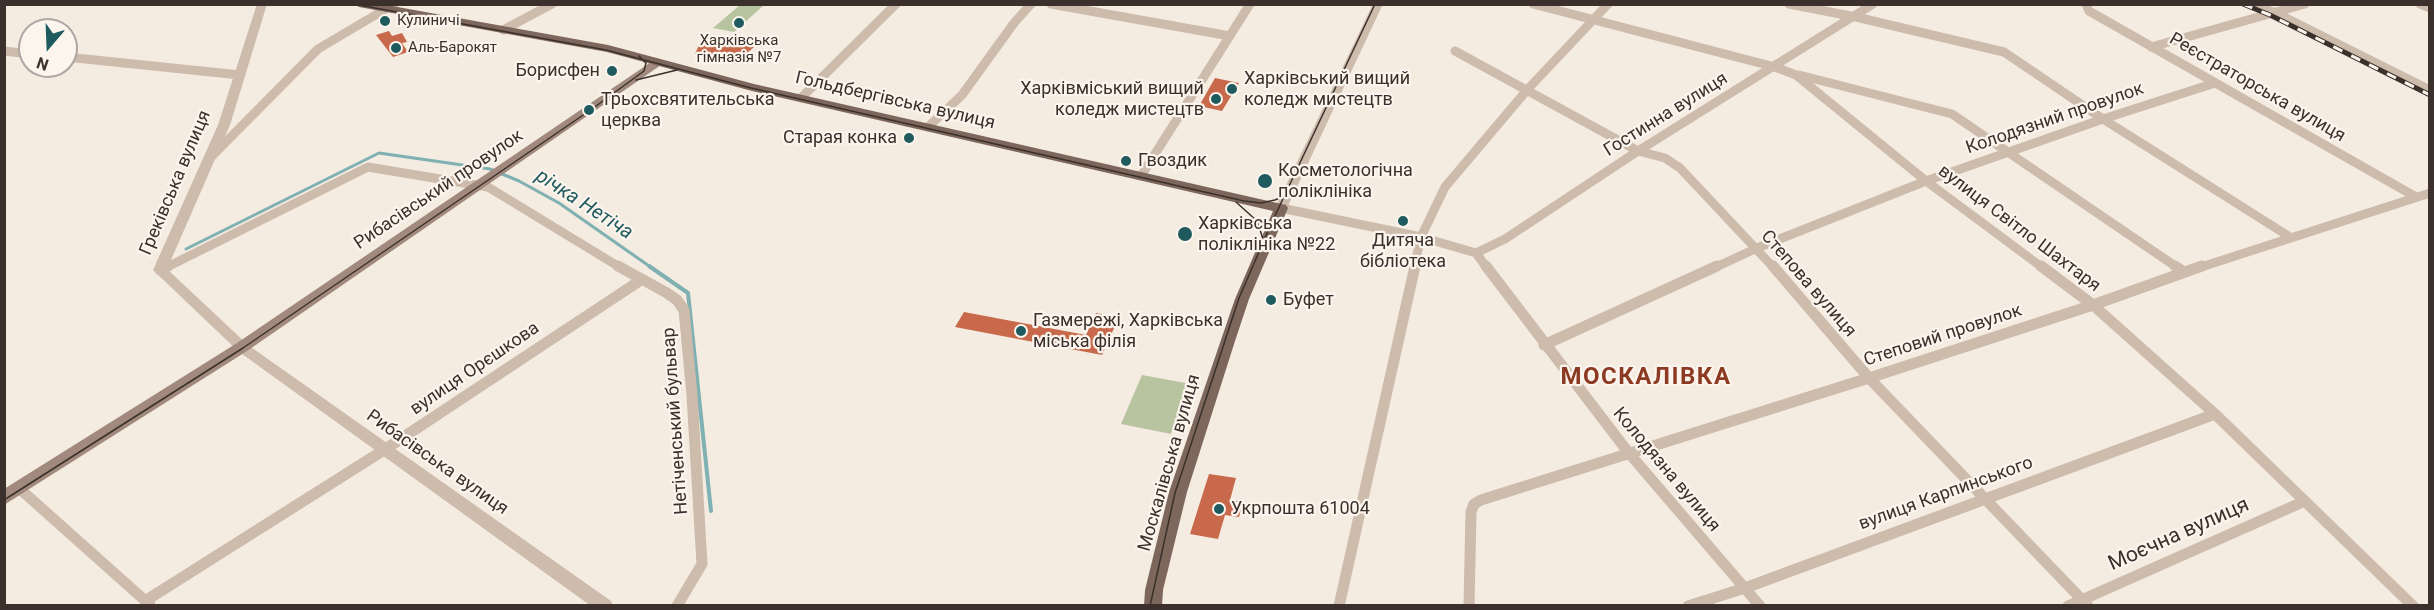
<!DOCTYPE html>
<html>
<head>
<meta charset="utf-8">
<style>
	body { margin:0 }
	#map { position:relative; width:2434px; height:610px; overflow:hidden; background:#f4ebe1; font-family:Roboto,sans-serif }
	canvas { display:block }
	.frame { position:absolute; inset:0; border:6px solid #3b302b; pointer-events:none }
	.north { position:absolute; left:18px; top:18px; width:60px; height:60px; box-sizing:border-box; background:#fbf5ee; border:2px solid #aea6a0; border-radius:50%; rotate:199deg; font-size:16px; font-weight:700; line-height:24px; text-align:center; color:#3b302b }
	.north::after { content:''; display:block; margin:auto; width:21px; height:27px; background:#1f5a5e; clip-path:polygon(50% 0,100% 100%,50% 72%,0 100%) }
</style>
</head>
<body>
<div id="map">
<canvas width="2434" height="610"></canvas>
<div class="frame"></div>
<div class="north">N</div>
</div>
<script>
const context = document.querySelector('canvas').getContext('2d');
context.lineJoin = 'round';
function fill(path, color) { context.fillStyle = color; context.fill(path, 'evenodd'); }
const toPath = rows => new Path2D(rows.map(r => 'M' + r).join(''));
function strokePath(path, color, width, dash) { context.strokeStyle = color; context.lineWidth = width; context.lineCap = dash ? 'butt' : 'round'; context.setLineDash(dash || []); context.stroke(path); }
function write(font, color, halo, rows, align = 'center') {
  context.font = font + ' Roboto,sans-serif'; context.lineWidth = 4.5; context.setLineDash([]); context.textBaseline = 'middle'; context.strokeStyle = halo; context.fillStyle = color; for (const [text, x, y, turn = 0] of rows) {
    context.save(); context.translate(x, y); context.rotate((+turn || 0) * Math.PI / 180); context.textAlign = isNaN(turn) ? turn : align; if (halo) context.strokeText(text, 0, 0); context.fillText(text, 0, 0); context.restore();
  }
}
fill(toPath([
	[740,5,763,6,734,32,713,28],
	[1142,375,1191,384,1171,434,1121,424]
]), '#b8c4a0');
strokePath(toPath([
	[186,249,379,153,490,169,519,181,559,203,652,268]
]), '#7fb0b2', 3);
strokePath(toPath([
	[649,266,688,293,711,511]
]), '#7fb0b2', 4);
fill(toPath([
	[389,31,392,36,402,33,407,42,402,43,408,52,393,57,376,35],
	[712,38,754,47,735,64,695,54,699,45],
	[1215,78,1239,83,1222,111,1199,106],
	[964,312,1086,335,1096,313,1119,317,1102,355,955,327],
	[1209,474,1236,478,1230,500,1243,502,1239,517,1225,515,1218,539,1190,534]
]), '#c8694b');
strokePath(toPath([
	[1051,4,1230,36],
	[1533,4,1775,67,1796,75,1926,181,2043,268],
	[1789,4,1856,17,2004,52,2103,119,2290,237],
	[2086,4,2089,11,2416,197],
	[2250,4,2276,13,2430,90],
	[2420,4,2430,8],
	[503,30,552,4],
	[2151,47,2305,4],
	[4,51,30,54],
	[1455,51,1638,151,1665,158,1680,168,1774,268],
	[66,57,240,75],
	[1799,75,1952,114,2178,268],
	[801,98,896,4],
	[928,127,962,95,1014,23,1031,4],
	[210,158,318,49,394,4],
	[1141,176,1250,4],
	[1281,208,1421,237,1476,253,1487,268],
	[1476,253,1505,239,1638,151,1873,4],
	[165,268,368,167,488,187,621,268],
	[1414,268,1421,237,1445,187,1527,90,1608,4],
	[1714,268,1757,248,1926,181,2103,119,2215,83],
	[2198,268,2430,193]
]), '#cdbbac', 9);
strokePath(toPath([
	[618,266,667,293,677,300,684,310,692,395,702,564,677,606],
	[1486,266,1628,452,1760,606],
	[1773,266,1869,378,2088,606],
	[2041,266,2093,305,2215,414,2413,606],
	[2175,266,2184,272],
	[160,270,168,266],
	[1544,345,1717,266],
	[20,489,150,605],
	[145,601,384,450,641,280],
	[1339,606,1415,266],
	[1469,606,1471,512,1474,504,1481,500,1869,378,2093,305,2202,266],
	[1688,606,1745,588,2215,414],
	[2068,606,2305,501]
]), '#cdbbac', 11);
fill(toPath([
	[257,4,267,4,230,125,167,269,248,345,611,601,613,606,591,606,238,351,153,270,218,125,257,4],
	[1373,4,1383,4,1287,208,1281,212,1277,211,1275,208,1373,4]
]), '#cdbbac');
fill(toPath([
	[657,58,663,62,661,65,247,351,4,505,4,489,237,343,657,58]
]), '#a18a7d');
fill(toPath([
	[354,4,381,4,608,45,754,84,1286,205,1288,208,1249,299,1235,341,1187,492,1163,590,1162,606,1144,606,1145,590,1169,492,1235,299,1273,211,752,91,607,52,359,7,354,4]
]), '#7d675c');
strokePath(toPath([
	[353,4,606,50,751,88,1244,201,1261,203,1275,200,1284,196,1294,186],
	[636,80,677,70],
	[1236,202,1257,221,1264,242],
	[4,500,243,348,592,109,644,71,646,63,639,56],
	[1150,606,1175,493,1239,298,1272,222,1375,4]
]), '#3b302b', 1.5);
const rail = toPath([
	[2243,4,2270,15,2430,95]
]);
strokePath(rail, '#3b302b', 5);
strokePath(rail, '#fbf5ee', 3, [10]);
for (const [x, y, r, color] of [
	[385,21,6,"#1f5a5e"],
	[739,23,6,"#1f5a5e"],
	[396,48,6,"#1f5a5e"],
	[612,71,6,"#1f5a5e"],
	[1232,89,6,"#1f5a5e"],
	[1216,99,6,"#1f5a5e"],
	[589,110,6,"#1f5a5e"],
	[909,138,6,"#1f5a5e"],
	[1126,161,6,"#1f5a5e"],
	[1265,181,8,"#1f5a5e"],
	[1403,221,6,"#1f5a5e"],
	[1185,234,8,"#1f5a5e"],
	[1271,300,6,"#1f5a5e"],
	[1021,331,6,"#1f5a5e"],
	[1219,509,6,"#1f5a5e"]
]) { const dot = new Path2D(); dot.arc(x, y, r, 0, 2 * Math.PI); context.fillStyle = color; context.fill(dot); strokePath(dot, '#fbf5ee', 2); }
write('15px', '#3b302b', '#fbf5ee', [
	["Кулиничі",397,21],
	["Харківська",739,41,"center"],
	["гімназія №7",739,58,"center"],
	["Аль-Барокят",408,48]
], 'left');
write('18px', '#3b302b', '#fbf5ee', [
	["Борисфен",600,71,"right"],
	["Харківський вищий",1244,79],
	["коледж мистецтв",1244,100],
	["Харківміський вищий",1204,89,"right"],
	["коледж мистецтв",1204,110,"right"],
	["Трьохсвятительська",601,100],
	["церква",601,121],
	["Старая конка",897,138,"right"],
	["Гвоздик",1138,161],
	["Косметологічна",1278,171],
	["поліклініка",1278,192],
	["Харківська",1198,224],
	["поліклініка №22",1198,245],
	["Дитяча",1403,241,"center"],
	["бібліотека",1403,262,"center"],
	["Буфет",1283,300],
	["Газмережі, Харківська",1033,321],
	["міська філія",1033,342],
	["Укрпошта 61004",1231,509]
], 'left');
write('18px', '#3b302b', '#fbf5ee', [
	["Реєстраторська вулиця",2257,88,30],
	["Гольдбергівська вулиця",895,101,13],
	["Гостинна вулиця",1666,115,-32],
	["Колодязний провулок",2055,119,-19],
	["Греківська вулиця",176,183,-67],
	["Рибасівський провулок",439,190,-34],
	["вулиця Світло Шахтаря",2019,229,37],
	["Степова вулиця",1808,284,49],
	["Степовий провулок",1943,336,-18],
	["вулиця Орєшкова",475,369,-34],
	["Нетіченський бульвар",676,421,-94],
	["Рибасівська вулиця",437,463,35],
	["Москалівська вулиця",1170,463,-74],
	["Колодязна вулиця",1666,470,50],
	["вулиця Карпинського",1946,494,-20]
]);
write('italic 20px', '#1f5a5e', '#fbf5ee', [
	["річка Нетіча",584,205,33]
]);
write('21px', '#3b302b', '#fbf5ee', [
	["Моєчна вулиця",2179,535,-24]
]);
context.letterSpacing = '1.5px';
write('bold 24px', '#8c3b22', '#fbf5ee', [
	["МОСКАЛІВКА",1646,378]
]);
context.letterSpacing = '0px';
</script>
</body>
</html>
